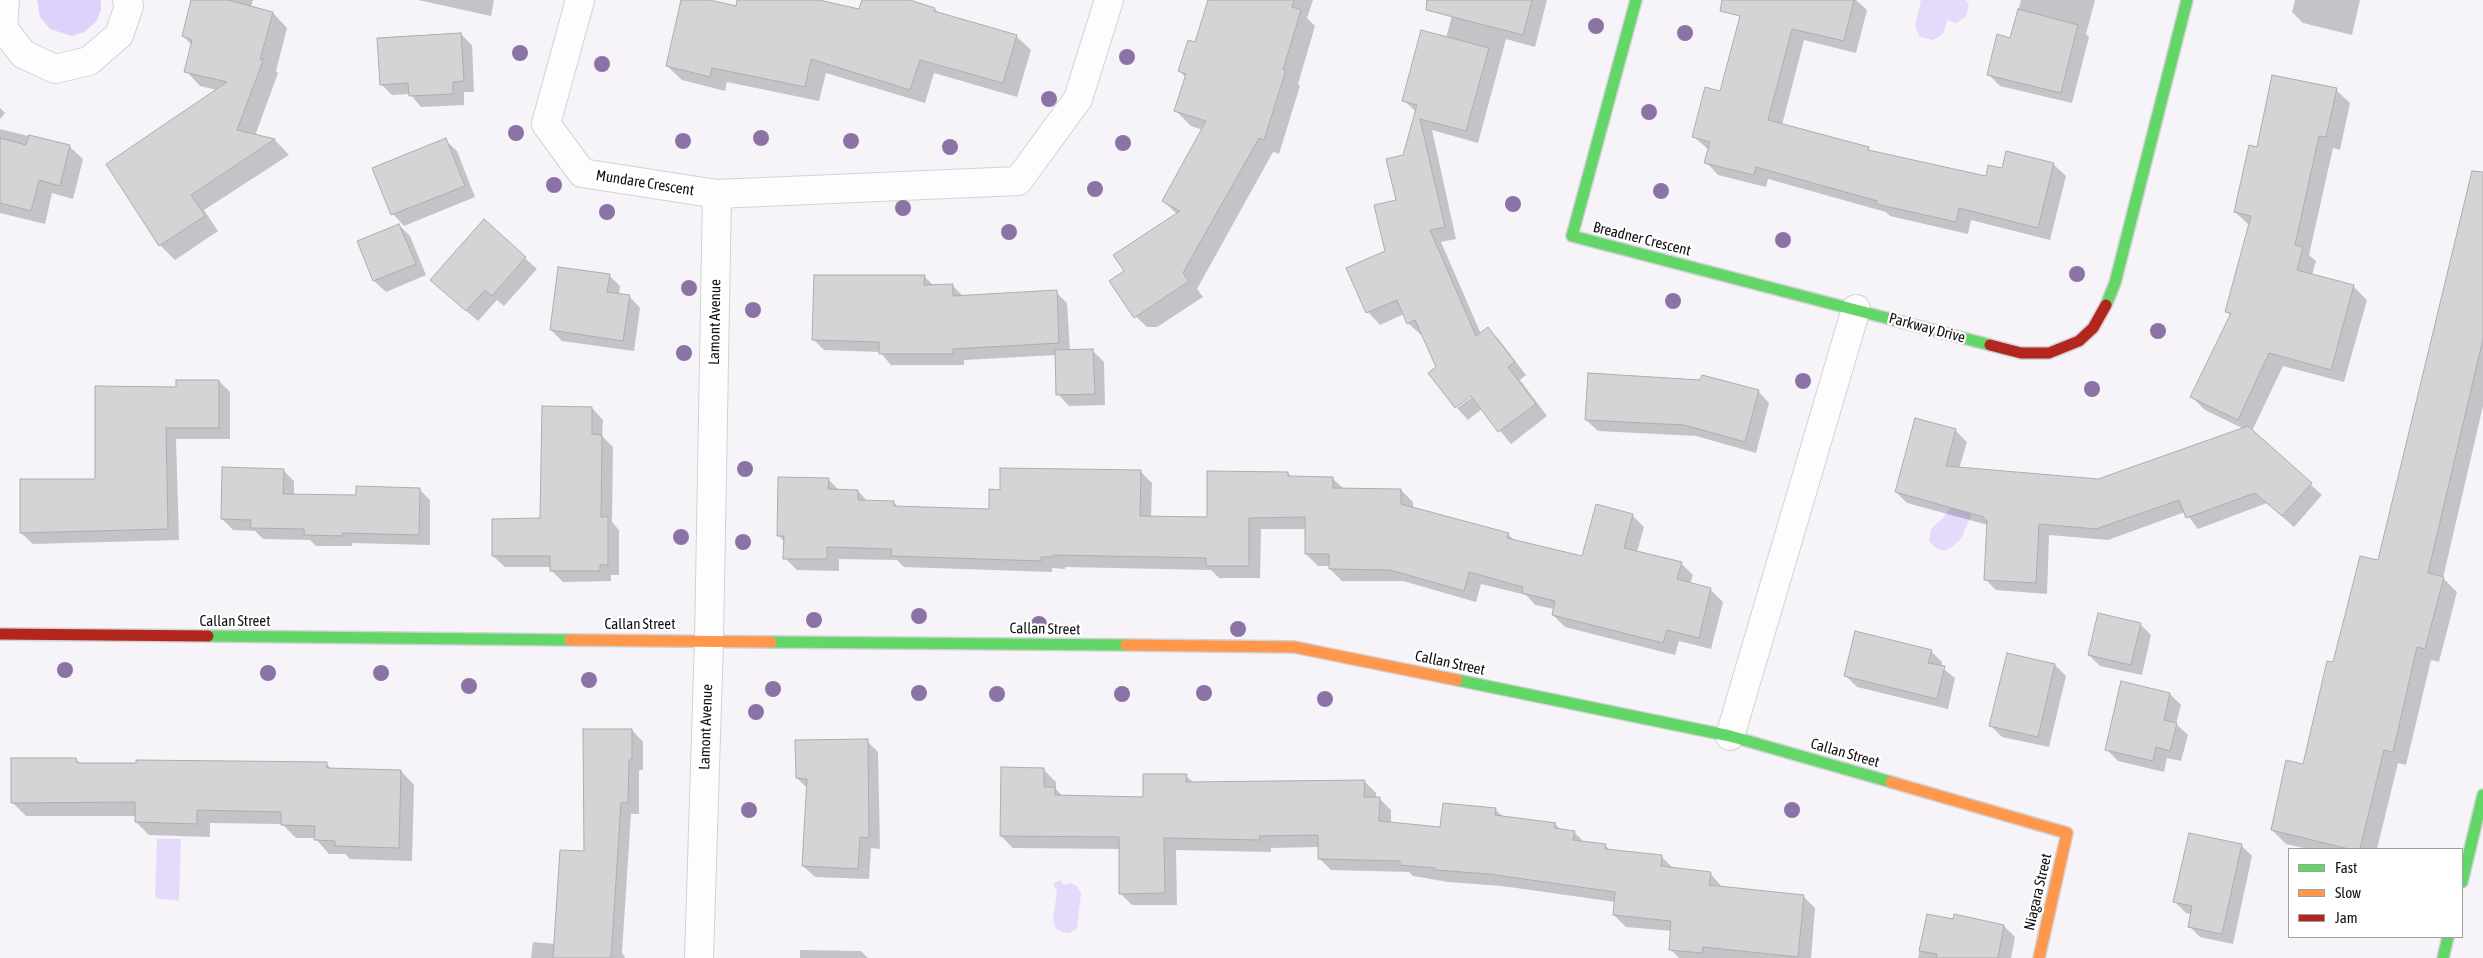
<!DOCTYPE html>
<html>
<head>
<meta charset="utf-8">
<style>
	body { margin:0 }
	#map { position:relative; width:2483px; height:958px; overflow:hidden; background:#f6f4f9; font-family:"Asap Condensed",sans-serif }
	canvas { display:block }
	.legend { position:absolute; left:2288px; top:848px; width:175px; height:90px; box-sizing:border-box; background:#fff; border:1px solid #9f9fa0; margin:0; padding:6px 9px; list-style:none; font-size:15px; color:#100f11 }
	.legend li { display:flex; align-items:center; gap:10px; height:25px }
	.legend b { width:25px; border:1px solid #9f9fa0 }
</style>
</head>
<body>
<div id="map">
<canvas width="2483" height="958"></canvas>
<ul class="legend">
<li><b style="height:6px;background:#63d668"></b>Fast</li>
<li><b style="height:6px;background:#ff974d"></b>Slow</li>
<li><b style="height:6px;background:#b3261e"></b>Jam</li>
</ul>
</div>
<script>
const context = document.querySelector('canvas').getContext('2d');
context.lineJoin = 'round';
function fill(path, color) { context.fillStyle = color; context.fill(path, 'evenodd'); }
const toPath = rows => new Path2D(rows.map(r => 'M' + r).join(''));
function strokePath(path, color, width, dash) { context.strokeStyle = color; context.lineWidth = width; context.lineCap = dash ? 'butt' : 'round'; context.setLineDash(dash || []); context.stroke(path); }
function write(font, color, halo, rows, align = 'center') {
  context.font = font + ' "Asap Condensed",sans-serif'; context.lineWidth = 4.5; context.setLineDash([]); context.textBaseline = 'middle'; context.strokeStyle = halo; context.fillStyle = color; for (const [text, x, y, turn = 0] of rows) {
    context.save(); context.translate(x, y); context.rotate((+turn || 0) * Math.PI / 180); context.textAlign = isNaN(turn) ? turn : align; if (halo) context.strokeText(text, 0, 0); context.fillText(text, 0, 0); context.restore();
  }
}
fill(toPath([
	[37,0,101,0,101,10,96,22,84,32,71,36,50,29,40,17]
]), '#ded1fa');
fill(toPath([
	[1921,0,1966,0,1969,5,1966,16,1956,23,1947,20,1943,34,1933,40,1920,37,1915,26],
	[1961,504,1969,507,1971,516,1961,539,1952,547,1944,551,1936,548,1929,541,1931,529,1943,518,1950,508],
	[157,839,181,839,179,901,155,898],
	[1060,880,1064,885,1070,883,1077,886,1081,893,1077,929,1069,933,1062,932,1056,928,1053,921,1057,891,1053,884]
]), '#e4dafc');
fill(toPath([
	[192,0,253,0,251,7,273,13,287,28,276,71,278,73,255,136,275,140,289,155,204,210,218,231,175,260,160,245,107,165,217,90,200,86,186,71,192,45,183,36],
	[418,0,494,0,491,16],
	[682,0,704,0,737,8,739,0,813,0,860,10,863,0,906,0,935,9,940,14,1016,36,1031,50,1017,97,934,73,925,103,826,73,819,101,727,82,725,91,682,80,667,66],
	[1210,0,1313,0,1307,18,1315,26,1298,84,1300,86,1279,154,1273,152,1197,289,1203,297,1157,327,1147,327,1131,312,1126,271,1177,214,1163,201,1203,130,1191,126,1176,111,1186,78,1180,71,1196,43],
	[1456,0,1547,0,1535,47,1506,39,1478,143,1432,130,1456,239,1441,242,1481,334,1488,328,1500,341,1526,375,1520,380,1547,416,1511,444,1482,409,1468,420,1457,408,1476,394,1423,334,1421,335,1408,323,1404,314,1380,325,1368,312,1348,269,1386,252,1404,156,1416,112,1404,100,1446,38],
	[1740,0,1856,0,1867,10,1856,53,1804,40,1782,125,1868,148,1871,152,1987,177,2003,170,2053,164,2066,176,2050,240,1971,220,1968,234,1890,216,1886,212,1768,179,1766,187,1718,175,1706,162,1709,150,1694,137,1721,93,1741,18,1737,14],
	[2021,0,2095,0,2086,34,2089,37,2072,103,2000,86,1988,74,2011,39],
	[2295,0,2360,0,2352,35,2303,23,2292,12],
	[461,34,472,45,474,92,464,92,464,105,421,107,410,94,392,95,381,84],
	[2336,90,2350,103,2340,150,2333,148,2309,255,2316,261,2312,275,2353,286,2367,300,2344,382,2283,366,2252,431,2322,495,2294,527,2267,503,2198,529,2185,512,2108,540,2049,535,2047,594,1996,590,1985,579,1988,525,1907,503,1896,492,1955,430,1967,442,1959,469,2098,481,2244,429,2205,410,2192,397,2231,316,2226,311,2249,225,2235,212,2258,149],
	[0,108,5,113,0,119],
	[0,129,69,146,83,159,73,199,52,193,45,224,0,213],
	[445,140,457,151,475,197,404,226,393,214,374,169],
	[2483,209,2483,406,2443,578,2457,592,2439,662,2431,660,2406,765,2398,763,2377,849,2308,849,2286,844,2272,830,2304,766,2334,664,2379,562],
	[484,221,537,269,504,306,497,300,478,321,443,291],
	[399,225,410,236,426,275,386,292,374,281,358,242],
	[609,275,620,286,619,295,629,296,640,308,634,351,562,341,551,330],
	[924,276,934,286,953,286,963,296,1056,292,1067,303,1070,351,1093,351,1104,362,1105,405,1069,406,1058,394,1056,355,964,360,964,365,891,365,880,352,824,350,813,339],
	[219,381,230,392,230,439,176,439,179,540,33,544,21,533,96,480,177,388],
	[1758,391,1769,403,1756,453,1696,436,1598,431,1586,420],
	[592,408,603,420,602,436,613,447,612,522,619,530,619,575,611,575,611,581,563,582,552,571,552,567,505,567,493,556,542,519],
	[283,470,294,481,294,495,357,496,419,489,430,500,430,545,352,543,352,546,316,546,310,540,263,539,255,531,233,530,222,519],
	[1140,471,1152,483,1151,517,1208,518,1288,473,1291,477,1332,478,1344,489,1401,490,1413,502,1413,508,1508,534,1516,542,1583,558,1632,515,1644,527,1637,552,1681,563,1693,575,1690,584,1711,590,1723,602,1711,649,1679,641,1675,655,1565,627,1553,615,1554,609,1535,605,1526,595,1481,584,1476,602,1403,581,1342,581,1330,569,1330,566,1318,566,1306,554,1306,529,1261,529,1260,578,1219,578,1211,570,1065,567,1065,569,1052,568,1052,572,904,567,897,560,839,559,839,571,797,570,785,558,785,542,779,536,828,479,840,491,858,491,868,502,894,503,899,508,990,510,1001,491],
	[2140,624,2151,635,2142,675,2100,666,2089,655],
	[1931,651,1942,662,1941,667,1955,678,1948,709,1857,687,1846,676],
	[2055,665,2066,676,2049,747,2002,737,1991,726],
	[2170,694,2181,705,2176,724,2188,735,2181,761,2167,758,2164,772,2118,761,2107,750],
	[632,730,643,742,643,770,639,770,639,814,631,814,622,952,625,958,531,958,533,942,555,944,585,852],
	[867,741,878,752,880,849,871,848,869,879,815,877,803,866,808,789,797,778],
	[76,759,82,765,326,764,333,770,401,771,414,785,412,861,350,859,345,854,329,854,315,838,296,838,282,824,210,823,210,837,149,835,136,822,136,816,26,816,12,802],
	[1044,770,1056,782,1056,789,1063,797,1144,798,1186,776,1194,783,1364,781,1376,793,1376,798,1379,798,1391,810,1391,823,1441,828,1495,809,1503,817,1555,824,1562,831,1574,832,1584,842,1605,845,1611,851,1661,856,1673,868,1710,873,1722,887,1803,896,1815,908,1811,958,1679,958,1670,949,1672,931,1626,927,1614,915,1616,902,1502,886,1448,882,1413,876,1409,872,1331,870,1319,858,1319,847,1271,848,1271,852,1176,850,1177,905,1132,905,1120,893,1120,849,1013,848,1001,836],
	[2241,845,2252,856,2233,944,2200,937,2189,926,2191,914,2186,913,2175,902],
	[1928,915,2004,926,2015,937,2011,958,1918,958],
	[800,950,861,951,868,958,800,958]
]), '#0003');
const building = toPath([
	[191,0,228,0,273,12,260,60,264,58,237,130,275,139,191,195,205,216,159,246,106,164,227,82,184,72,192,40,182,36,191,0],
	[681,0,710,0,736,6,737,0,819,0,859,9,862,0,910,0,935,8,934,11,1017,35,1003,83,920,60,910,90,811,59,805,87,712,68,710,77,666,66,681,0],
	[1208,0,1294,0,1292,7,1301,10,1283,70,1286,70,1264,140,1259,138,1183,273,1189,281,1134,318,1109,281,1124,271,1113,255,1180,211,1162,201,1206,121,1174,111,1186,74,1178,71,1188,40,1195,42,1208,0],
	[1427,0,1532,0,1523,35,1426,10,1427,0],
	[1722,0,1854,0,1844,41,1792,29,1768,120,1869,147,1868,150,1986,176,1988,165,2002,168,2006,151,2054,163,2038,228,1959,208,1956,222,1876,204,1877,201,1756,167,1754,175,1704,163,1710,142,1692,137,1705,87,1720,91,1740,16,1720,11,1722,0],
	[2018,9,2078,25,2061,93,1987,75,1997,34,2010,38,2018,9],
	[1421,30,1489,48,1466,131,1420,119,1445,227,1430,230,1476,336,1488,327,1515,362,1508,367,1536,404,1498,432,1471,396,1455,408,1428,373,1436,367,1415,320,1407,324,1397,300,1366,313,1346,268,1385,251,1374,205,1396,200,1386,159,1403,155,1417,105,1402,101,1421,30],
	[461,33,464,81,453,82,453,94,409,96,408,83,380,85,377,38,461,33],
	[2272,75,2337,88,2326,137,2319,136,2295,245,2303,247,2297,270,2354,285,2331,370,2269,353,2238,420,2190,397,2231,313,2225,312,2251,216,2234,212,2249,145,2257,147,2272,75],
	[29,135,70,145,60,186,39,180,31,211,0,203,0,138,26,145,29,135],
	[446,138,465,186,391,215,372,168,446,138],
	[2472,171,2483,172,2483,339,2428,573,2444,577,2425,649,2417,647,2393,752,2384,750,2360,849,2349,849,2271,830,2286,760,2303,764,2327,661,2333,662,2360,556,2378,560,2472,171],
	[484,219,526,257,492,296,485,290,466,311,430,280,484,219],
	[399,224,416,264,373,281,357,241,399,224],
	[558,267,610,274,607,292,630,295,623,341,550,330,558,267],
	[814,275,925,275,924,285,953,284,953,296,1057,290,1059,343,953,349,953,354,879,354,879,342,812,340,814,275],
	[1093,349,1095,394,1056,395,1055,350,1093,349],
	[1588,373,1700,380,1702,375,1759,390,1745,442,1684,425,1585,420,1588,373],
	[176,380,219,380,219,428,166,428,168,529,20,533,20,479,95,479,95,386,176,387,176,380],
	[542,406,592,407,592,434,602,435,601,517,608,517,608,565,600,565,600,571,550,571,550,556,492,556,492,519,540,518,542,406],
	[1915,418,1956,429,1946,466,2098,479,2248,426,2312,483,2282,516,2255,493,2186,518,2179,500,2096,529,2039,524,2036,583,1984,580,1987,520,1984,520,1984,517,1895,492,1915,418],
	[222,467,284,469,283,494,356,495,356,486,420,488,419,535,342,533,342,536,304,535,304,529,250,528,251,520,221,519,222,467],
	[1000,468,1141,470,1140,516,1207,517,1207,471,1288,472,1288,476,1333,477,1333,488,1401,489,1401,504,1509,533,1507,538,1582,556,1596,504,1633,514,1624,548,1682,562,1677,579,1711,588,1699,638,1667,630,1663,643,1552,615,1555,601,1522,593,1523,587,1469,572,1464,591,1390,570,1329,569,1329,554,1305,554,1305,517,1249,518,1249,566,1206,566,1206,558,1053,555,1053,557,1041,557,1041,561,891,556,892,549,827,547,827,559,783,559,784,536,777,536,778,477,829,478,828,489,858,490,858,500,894,501,894,506,989,509,989,489,1000,490,1000,468],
	[2098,613,2141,623,2131,665,2088,655,2098,613],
	[1855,631,1932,650,1928,663,1945,666,1937,699,1844,676,1855,631],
	[2007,653,2055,664,2038,737,1989,726,2007,653],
	[2121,681,2170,693,2164,720,2177,723,2170,751,2156,747,2153,761,2105,750,2121,681],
	[583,729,632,729,632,760,629,760,628,803,621,803,611,958,553,958,560,850,584,851,583,729],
	[868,739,869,838,860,837,858,869,802,866,807,779,796,778,795,740,868,739],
	[11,758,76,758,77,763,136,763,136,760,327,762,327,768,401,770,399,848,335,846,335,841,314,840,315,826,281,825,281,812,197,810,197,824,135,822,135,802,11,803,11,758],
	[1001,767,1044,768,1044,787,1055,787,1055,795,1143,797,1143,774,1187,774,1186,782,1365,780,1364,797,1380,797,1379,821,1440,827,1443,803,1496,808,1495,815,1556,823,1554,828,1575,831,1573,840,1606,844,1605,849,1662,855,1661,866,1711,872,1709,885,1804,895,1798,957,1703,947,1702,953,1669,950,1671,921,1613,915,1615,892,1489,874,1435,870,1435,868,1400,865,1400,861,1318,859,1318,835,1259,836,1260,840,1164,838,1165,893,1119,894,1119,837,1000,836,1001,767],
	[2189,833,2242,844,2222,934,2188,927,2192,906,2173,902,2189,833],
	[1927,914,1953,919,1954,914,2004,925,1998,958,1936,958,1937,954,1919,951,1927,914]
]);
fill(building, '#d4d4d5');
strokePath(building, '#adacae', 1);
const street = toPath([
	[5,0,3,28,23,54,55,69,89,61,119,35,129,6,127,0],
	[580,0,546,124,582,173,717,194,1018,181,1078,99,1109,0],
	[1730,736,1856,309],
	[699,958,709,640,717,194]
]);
const fast = toPath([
	[1636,0,1572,236,1990,345],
	[2106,305,2115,283,2187,0],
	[208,636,570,640],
	[771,642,1126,645],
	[1457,680,1730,736,1891,782],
	[2462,882,2483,795],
	[2443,958,2448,937]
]);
const slow = toPath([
	[570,640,771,642],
	[1126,645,1294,647,1457,680],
	[1891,782,2067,833,2039,958]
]);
const jam = toPath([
	[1990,345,2021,353,2049,353,2079,341,2093,328,2106,305],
	[0,634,208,636]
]);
strokePath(street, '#d2d1d4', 30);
strokePath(fast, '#d2d1d4', 14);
strokePath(slow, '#d2d1d4', 14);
strokePath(jam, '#d2d1d4', 14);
strokePath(street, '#fefdfe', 28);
strokePath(fast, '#63d668', 11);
strokePath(slow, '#ff974d', 11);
strokePath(jam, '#b3261e', 11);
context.fillStyle = '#8c73a6';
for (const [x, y] of [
	[1596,26],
	[1685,33],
	[520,53],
	[1127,57],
	[602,64],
	[1049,99],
	[1649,112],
	[516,133],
	[761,138],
	[683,141],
	[851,141],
	[1123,143],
	[950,147],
	[554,185],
	[1095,189],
	[1661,191],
	[1513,204],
	[903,208],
	[607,212],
	[1009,232],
	[1783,240],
	[2077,274],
	[689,288],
	[1673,301],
	[753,310],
	[2158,331],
	[684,353],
	[1803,381],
	[2092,389],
	[745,469],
	[681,537],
	[743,542],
	[919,616],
	[814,620],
	[1039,624],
	[1238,629],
	[65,670],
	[268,673],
	[381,673],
	[589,680],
	[469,686],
	[773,689],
	[919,693],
	[1204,693],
	[997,694],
	[1122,694],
	[1325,699],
	[756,712],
	[749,810],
	[1792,810]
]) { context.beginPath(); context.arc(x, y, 8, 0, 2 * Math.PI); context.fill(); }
write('15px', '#100f11', '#fff', [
	["Mundare Crescent",645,183,9],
	["Breadner Crescent",1642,239,14],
	["Lamont Avenue",715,322,-89],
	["Parkway Drive",1927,328,15],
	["Callan Street",235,621],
	["Callan Street",640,624],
	["Callan Street",1045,629,1],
	["Callan Street",1450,663,12],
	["Lamont Avenue",706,727,-88],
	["Callan Street",1845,753,16],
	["Niagara Street",2038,892,-77]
]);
</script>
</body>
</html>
